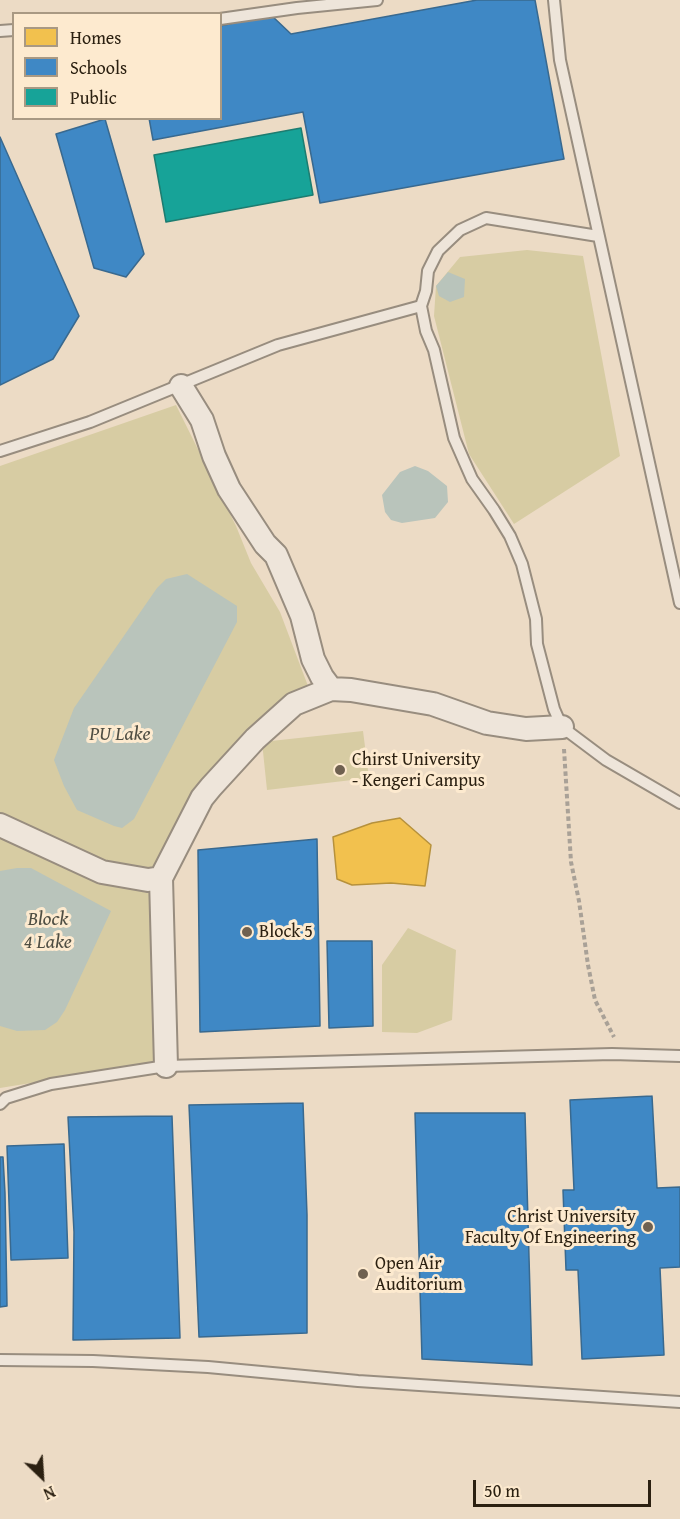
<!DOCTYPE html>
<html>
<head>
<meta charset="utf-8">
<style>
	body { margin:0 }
	#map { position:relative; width:680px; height:1519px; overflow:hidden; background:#ecdbc5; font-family:"Gentium Book Plus",serif }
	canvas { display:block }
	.legend { position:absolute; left:12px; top:12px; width:210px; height:108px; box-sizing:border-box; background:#fdeacf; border:2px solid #a99983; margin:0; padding:8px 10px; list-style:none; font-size:18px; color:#2b2011 }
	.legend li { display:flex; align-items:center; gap:12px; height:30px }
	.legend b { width:30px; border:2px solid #a99983 }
	.north { position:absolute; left:12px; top:1447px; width:60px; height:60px; -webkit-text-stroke:4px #fdeacf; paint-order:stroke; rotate:155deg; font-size:16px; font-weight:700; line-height:24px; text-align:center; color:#2b2011 }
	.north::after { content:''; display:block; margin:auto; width:21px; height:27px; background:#2b2011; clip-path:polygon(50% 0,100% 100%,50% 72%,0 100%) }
	.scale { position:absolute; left:473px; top:1480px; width:178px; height:27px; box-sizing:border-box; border:3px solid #2b2011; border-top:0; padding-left:8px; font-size:18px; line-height:21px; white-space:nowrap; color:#2b2011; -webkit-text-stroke:4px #fdeacf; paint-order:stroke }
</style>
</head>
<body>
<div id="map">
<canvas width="680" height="1519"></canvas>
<ul class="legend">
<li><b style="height:16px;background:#f2c14e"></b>Homes</li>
<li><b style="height:16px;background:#3f88c5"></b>Schools</li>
<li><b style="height:16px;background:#17a398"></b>Public</li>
</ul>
<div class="north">N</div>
<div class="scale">50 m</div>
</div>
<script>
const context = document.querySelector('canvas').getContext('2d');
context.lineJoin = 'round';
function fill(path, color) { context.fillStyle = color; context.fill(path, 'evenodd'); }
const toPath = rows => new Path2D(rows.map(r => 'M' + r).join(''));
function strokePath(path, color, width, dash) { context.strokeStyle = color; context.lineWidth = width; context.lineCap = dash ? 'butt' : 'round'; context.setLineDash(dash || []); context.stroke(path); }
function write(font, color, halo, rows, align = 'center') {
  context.font = font + ' "Gentium Book Plus",serif'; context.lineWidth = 6; context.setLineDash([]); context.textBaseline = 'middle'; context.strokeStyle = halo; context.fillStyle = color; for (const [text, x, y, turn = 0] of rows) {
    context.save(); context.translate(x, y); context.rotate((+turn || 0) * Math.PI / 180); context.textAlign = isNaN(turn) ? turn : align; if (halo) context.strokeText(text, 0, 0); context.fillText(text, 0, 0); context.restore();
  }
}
fill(toPath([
	[527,250,583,256,620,456,514,524,469,454,434,316,436,286,460,257],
	[176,405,236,526,251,563,280,612,308,686,201,786,156,894,161,1062,0,1088,0,466],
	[363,731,369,778,267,790,262,742],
	[408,928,456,950,452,1020,417,1033,382,1032,382,965]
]), '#d7cca3');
fill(toPath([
	[448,272,465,279,464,297,450,302,439,296,436,286],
	[415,466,428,471,447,486,448,502,435,518,402,523,391,520,385,512,382,495,400,472],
	[187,574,237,606,237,622,134,819,122,828,114,826,77,810,64,786,54,760,74,708,157,588,166,579],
	[17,868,31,868,111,911,65,1010,57,1022,45,1030,17,1031,0,1026,0,871]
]), '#b9c4bb');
const homes = toPath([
	[400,818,431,845,425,886,391,883,352,885,337,879,333,837,372,823,400,818]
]);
fill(homes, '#f2c14e');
strokePath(homes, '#b6913c', 1.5);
const schools = toPath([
	[477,0,535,0,564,159,320,203,303,112,153,140,149,118,220,118,220,26,271,15,291,34,477,0],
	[105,119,144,254,126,277,94,268,56,134,105,119],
	[0,137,79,316,53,359,0,385,0,137],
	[317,839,320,1026,200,1032,198,850,317,839],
	[327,941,372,941,373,1026,329,1028,327,941],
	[652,1096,657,1188,680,1187,680,1267,660,1268,664,1355,582,1359,578,1270,566,1270,563,1190,574,1190,570,1100,652,1096],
	[303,1103,307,1215,307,1333,199,1337,189,1105,303,1103],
	[415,1113,525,1113,532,1365,422,1359,415,1113],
	[172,1116,180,1338,73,1340,74,1232,68,1117,172,1116],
	[64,1144,68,1258,11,1260,7,1146,64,1144],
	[0,1157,3,1157,5,1193,7,1306,0,1307,0,1157]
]);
fill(schools, '#3f88c5');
strokePath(schools, '#39698f', 1.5);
const public = toPath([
	[301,128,313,195,166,222,154,155,301,128]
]);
fill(public, '#17a398');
strokePath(public, '#1d7c70', 1.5);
const service = toPath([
	[554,0,560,60,680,603],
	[220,19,297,8,377,0],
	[0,31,14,30],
	[598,236,486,218,460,230,438,251,428,271,426,291,421,306,426,331,434,350,454,438,472,479,494,510,510,536,522,564,536,619,537,644,554,709,562,727,606,760,680,803],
	[0,451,90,422,278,345,421,306],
	[0,1104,6,1098,51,1084,166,1066,612,1054,680,1056],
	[0,1360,93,1361,208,1367,358,1381,680,1402]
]);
const minor = toPath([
	[181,386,202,420,214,456,229,489,265,544,276,555,302,616,313,659,322,677,331,689,351,690,433,704,487,723,526,729,562,727],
	[0,825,102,872,148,880,161,878,202,798,211,787,255,739,294,704,331,689],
	[161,878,166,1066]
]);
strokePath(service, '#988d7f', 14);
strokePath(minor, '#988d7f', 26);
strokePath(toPath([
	[564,749,571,862,579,901,588,965,595,1000,614,1037]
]), '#a9a197', 4, [4.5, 3]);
strokePath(service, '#eee5da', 10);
strokePath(minor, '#eee5da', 22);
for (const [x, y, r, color] of [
	[340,770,6,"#6f6150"],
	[247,932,6,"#6f6150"],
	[648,1227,6,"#6f6150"],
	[363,1274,6,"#6f6150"]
]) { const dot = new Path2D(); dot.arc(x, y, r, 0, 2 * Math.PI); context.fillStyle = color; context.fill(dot); strokePath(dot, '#fdeacf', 2); }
write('18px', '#2b2011', '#fdeacf', [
	["Chirst University",352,760],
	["- Kengeri Campus",352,781],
	["Block 5",259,932],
	["Christ University",636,1217,"right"],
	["Faculty Of Engineering",636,1238,"right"],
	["Open Air",375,1264],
	["Auditorium",375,1285]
], 'left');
write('italic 20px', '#4f4e43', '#fdeacf', [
	["PU Lake",120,735],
	["Block",48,920],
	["4 Lake",48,943]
]);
</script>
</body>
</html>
